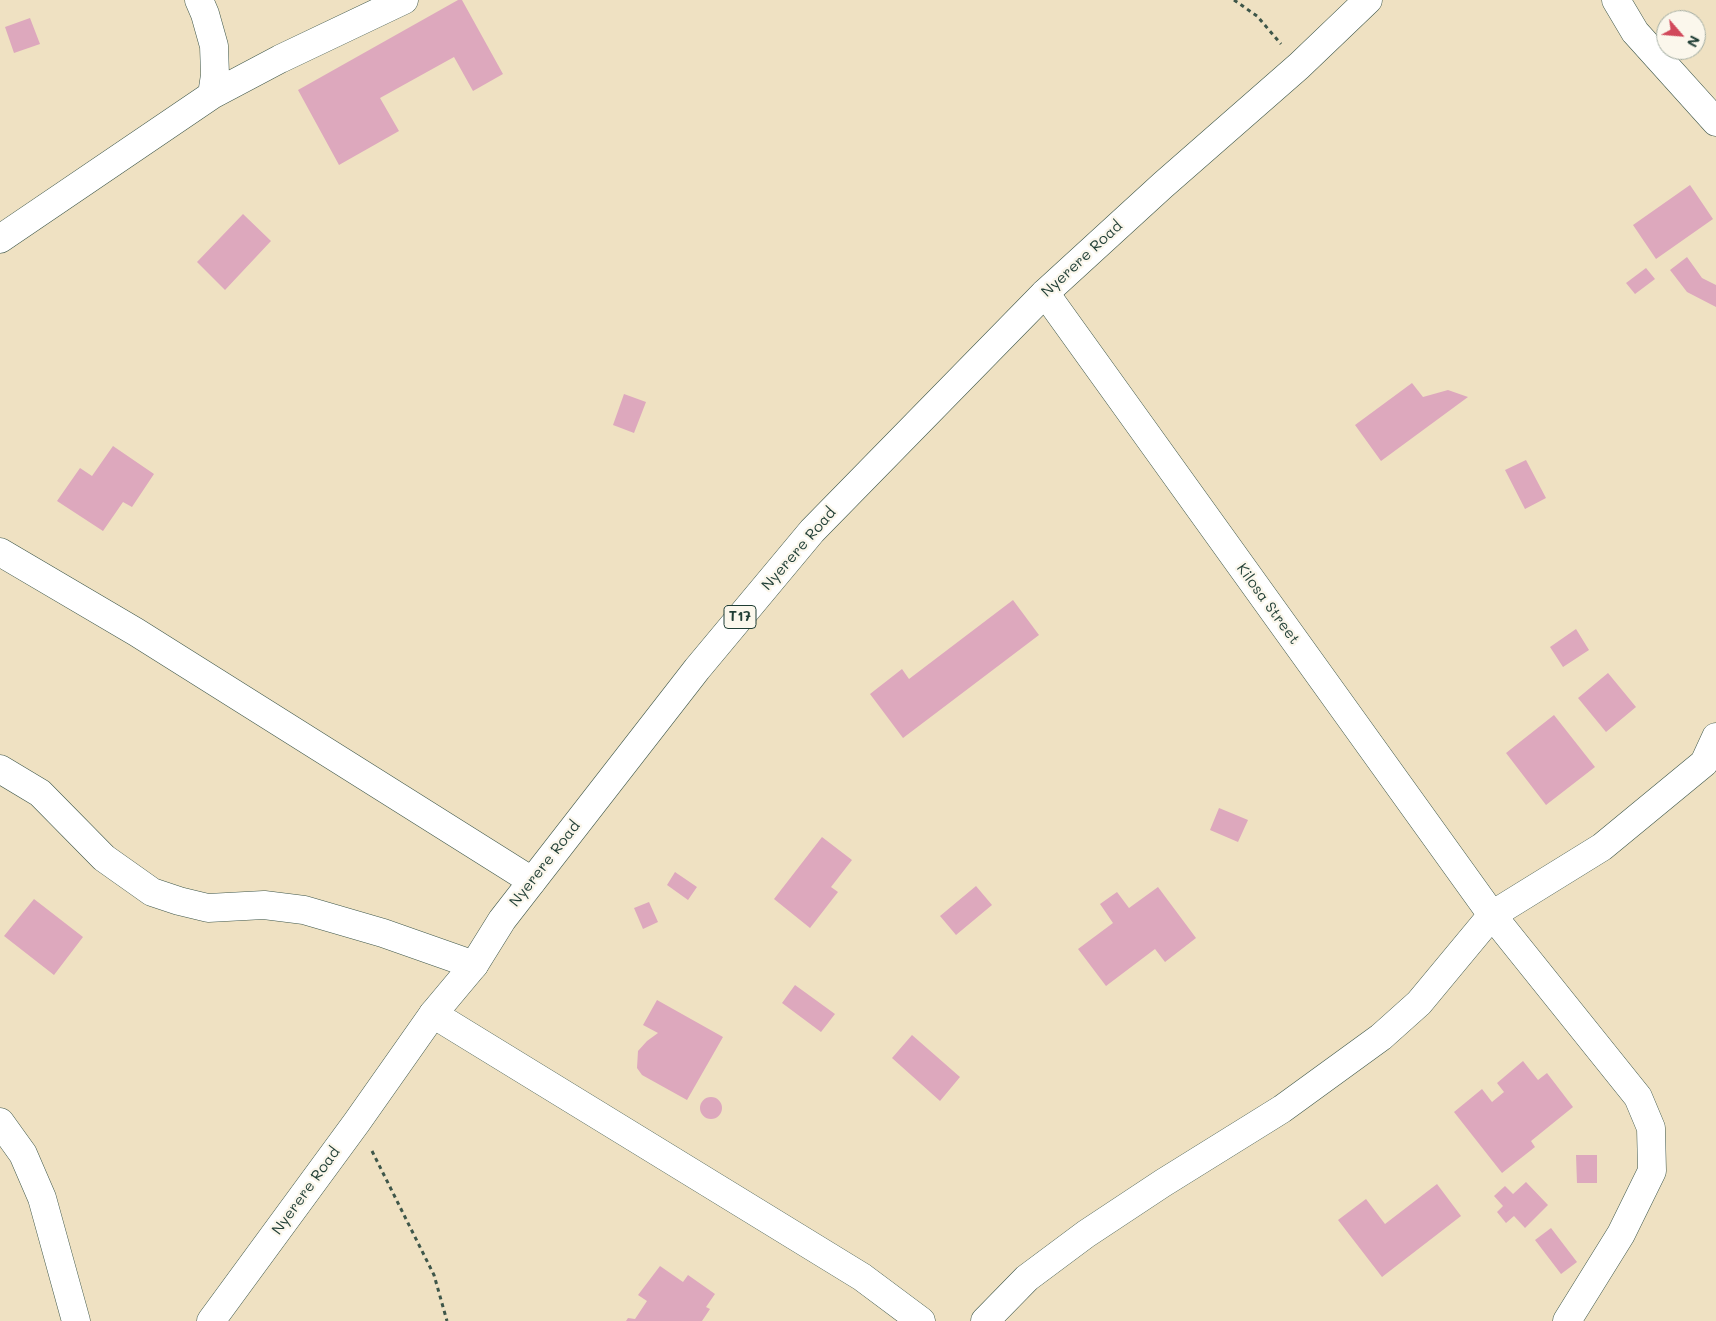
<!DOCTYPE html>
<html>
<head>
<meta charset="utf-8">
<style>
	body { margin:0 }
	#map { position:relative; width:1716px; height:1321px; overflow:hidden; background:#efe1c2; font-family:Mali,sans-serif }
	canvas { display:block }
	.north { position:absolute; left:1656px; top:10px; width:50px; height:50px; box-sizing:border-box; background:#fbf7ec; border:1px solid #a3ada2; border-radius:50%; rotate:117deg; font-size:14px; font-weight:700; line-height:20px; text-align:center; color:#1f3d34 }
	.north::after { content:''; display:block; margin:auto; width:18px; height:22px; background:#d1495b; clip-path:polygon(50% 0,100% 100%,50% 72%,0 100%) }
</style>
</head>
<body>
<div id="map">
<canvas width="1716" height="1321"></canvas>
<div class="north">N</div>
</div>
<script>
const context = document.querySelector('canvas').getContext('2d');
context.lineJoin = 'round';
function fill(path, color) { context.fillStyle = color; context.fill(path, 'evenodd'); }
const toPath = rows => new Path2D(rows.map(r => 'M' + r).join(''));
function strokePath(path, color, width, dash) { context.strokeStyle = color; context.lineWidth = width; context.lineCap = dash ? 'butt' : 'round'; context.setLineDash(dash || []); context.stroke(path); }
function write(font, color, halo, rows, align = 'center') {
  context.font = font + ' Mali,sans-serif'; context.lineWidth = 4.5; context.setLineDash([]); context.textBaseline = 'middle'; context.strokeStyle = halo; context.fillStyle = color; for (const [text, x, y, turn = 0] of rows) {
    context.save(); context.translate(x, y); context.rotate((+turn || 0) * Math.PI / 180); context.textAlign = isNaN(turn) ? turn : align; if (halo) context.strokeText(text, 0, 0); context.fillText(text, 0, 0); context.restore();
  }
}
fill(toPath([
	[458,0,462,0,503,74,473,91,454,57,380,98,399,131,339,165,298,90],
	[30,18,40,44,14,53,5,27],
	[1690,185,1713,219,1656,259,1633,225],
	[243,214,271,241,225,290,197,262],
	[1687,257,1702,278,1716,285,1716,307,1687,292,1670,270],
	[1646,268,1655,279,1635,294,1626,283],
	[1412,383,1423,397,1448,390,1468,397,1381,461,1355,425],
	[624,394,646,402,634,433,613,425],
	[113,446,154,474,132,507,123,502,103,531,57,501,80,468,92,476],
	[1526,460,1546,498,1525,509,1505,470],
	[1013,600,1039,635,903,738,870,694,902,669,909,679],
	[1576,629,1589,650,1563,667,1550,647],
	[1608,673,1636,707,1606,732,1578,698],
	[1554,715,1595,767,1546,805,1506,753],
	[1219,808,1248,820,1238,842,1210,830],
	[822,837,852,860,831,887,838,892,810,928,774,899],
	[675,872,697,887,688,900,667,885],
	[976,886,992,905,956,935,940,916],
	[1158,887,1196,938,1165,962,1155,949,1106,986,1078,949,1113,923,1100,904,1117,892,1129,908],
	[34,899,83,937,54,975,4,936],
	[649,902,658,922,643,929,634,908],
	[795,985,835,1014,821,1032,782,1003],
	[657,1000,723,1037,687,1100,642,1075,637,1068,638,1051,647,1041,658,1033,643,1025],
	[912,1035,960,1077,940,1101,892,1058],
	[1523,1061,1538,1080,1547,1073,1573,1107,1531,1141,1535,1147,1502,1173,1454,1112,1482,1089,1492,1102,1504,1092,1497,1083],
	'700 1108a11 11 0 1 1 22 0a11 11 0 1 1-22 0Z',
	[1576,1155,1597,1155,1597,1183,1577,1183],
	[1526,1182,1548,1205,1525,1228,1514,1216,1506,1223,1497,1212,1503,1206,1494,1196,1505,1186,1513,1194],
	[1437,1184,1461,1216,1382,1277,1338,1220,1366,1199,1385,1224],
	[1551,1228,1577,1262,1561,1274,1535,1240],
	[660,1266,683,1282,688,1275,715,1294,706,1307,710,1309,702,1321,626,1321,628,1318,635,1319,647,1301,638,1295]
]), '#dda8bd');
const minor = toPath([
	[199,0,205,14,214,46,215,75,212,95],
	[1616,0,1635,32,1716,122],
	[0,239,212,95,280,59,404,0],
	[1045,293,1492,915,1638,1097,1651,1128,1652,1171,1621,1234,1567,1321],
	[0,552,136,632,532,881],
	[0,769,40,793,104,858,152,892,179,901,208,908,264,905,304,910,383,933,474,965],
	[433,1014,862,1277,921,1321],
	[0,1122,23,1154,42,1198,76,1321],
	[985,1321,1027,1278,1086,1234,1163,1183,1282,1109,1381,1037,1419,1003,1492,915,1602,847,1704,763,1716,737]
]);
const major = toPath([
	[211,1321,357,1122,433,1014,474,965,502,920,697,669,812,531,1045,293,1163,185,1299,66,1368,0]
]);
strokePath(minor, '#3e5649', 29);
strokePath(major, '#3e5649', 29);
strokePath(toPath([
	[1234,0,1257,16,1281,44],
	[372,1151,434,1275,447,1321]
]), '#3e5649', 3, [4, 4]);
strokePath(minor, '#fff', 28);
strokePath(major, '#fff', 28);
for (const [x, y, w] of [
	[740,617,32]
]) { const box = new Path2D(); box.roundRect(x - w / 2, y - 11.5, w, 23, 4); context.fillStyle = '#fbf7ec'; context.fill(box); strokePath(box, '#1f3d34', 1); }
write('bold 14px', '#1f3d34', null, [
	["T17",740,617]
]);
write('15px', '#1f3d34', '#fbf7ec', [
	["Nyerere Road",1082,259,-43],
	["Nyerere Road",799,549,-49],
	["Kilosa Street",1268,604,54],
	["Nyerere Road",545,864,-52],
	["Nyerere Road",306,1191,-54]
]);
</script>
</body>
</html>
